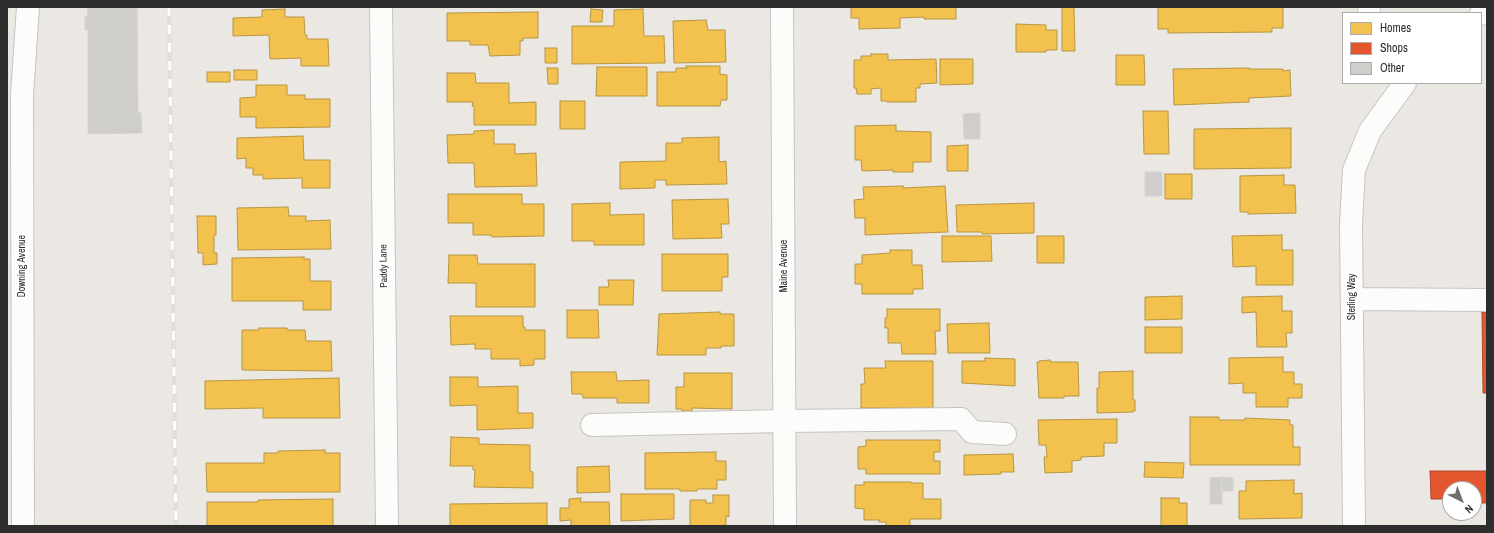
<!DOCTYPE html>
<html>
<head>
<meta charset="utf-8">
<style>
	body { margin:0 }
	#map { position:relative; width:1494px; height:533px; overflow:hidden; background:#ebe8e4; font-family:"Archivo Narrow",sans-serif }
	canvas { display:block }
	.frame { position:absolute; inset:0; border:8px solid #2d2d2d; pointer-events:none }
	.legend { position:absolute; left:1342px; top:12px; width:140px; height:72px; box-sizing:border-box; background:#fff; border:1px solid #ababab; margin:0; padding:5px 7px; list-style:none; font-size:12px; color:#2d2d2d }
	.legend li { display:flex; align-items:center; gap:8px; height:20px }
	.legend b { width:20px; border:1px solid #ababab }
	.north { position:absolute; left:1442px; top:481px; width:40px; height:40px; box-sizing:border-box; background:#fff; border:1px solid #ababab; border-radius:50%; rotate:138deg; font-size:11px; font-weight:700; line-height:16px; text-align:center; color:#2d2d2d }
	.north::after { content:''; display:block; margin:auto; width:14px; height:18px; background:#706e6d; clip-path:polygon(50% 0,100% 100%,50% 72%,0 100%) }
</style>
</head>
<body>
<div id="map">
<canvas width="1494" height="533"></canvas>
<div class="frame"></div>
<ul class="legend">
<li><b style="height:11px;background:#f2c14e"></b>Homes</li>
<li><b style="height:11px;background:#e4572e"></b>Shops</li>
<li><b style="height:11px;background:#d0cecb"></b>Other</li>
</ul>
<div class="north">N</div>
</div>
<script>
const context = document.querySelector('canvas').getContext('2d');
context.lineJoin = 'round';
function fill(path, color) { context.fillStyle = color; context.fill(path, 'evenodd'); }
const toPath = rows => new Path2D(rows.map(r => 'M' + r).join(''));
function strokePath(path, color, width, dash) { context.strokeStyle = color; context.lineWidth = width; context.lineCap = dash ? 'butt' : 'round'; context.setLineDash(dash || []); context.stroke(path); }
function write(font, color, halo, rows, align = 'center') {
  context.font = font + ' "Archivo Narrow",sans-serif'; context.lineWidth = 4; context.setLineDash([]); context.textBaseline = 'middle'; context.strokeStyle = halo; context.fillStyle = color; for (const [text, x, y, turn = 0] of rows) {
    context.save(); context.translate(x, y); context.rotate((+turn || 0) * Math.PI / 180); context.textAlign = isNaN(turn) ? turn : align; if (halo) context.strokeText(text, 0, 0); context.fillText(text, 0, 0); context.restore();
  }
}
const homes = toPath([
	[851,7,956,7,956,19,924,19,924,17,900,18,900,28,859,29,859,18,851,18,851,7],
	[1062,7,1074,7,1075,51,1062,51,1062,7],
	[1158,7,1283,7,1283,28,1272,28,1272,32,1168,33,1168,29,1158,29,1158,7],
	[285,9,285,17,304,17,305,35,307,35,307,39,328,39,329,66,301,66,301,58,270,59,269,35,233,36,233,18,262,17,262,10,285,9],
	[591,9,603,10,602,22,590,22,591,9],
	[643,9,644,36,664,36,665,63,572,64,572,26,614,26,614,10,643,9],
	[538,12,538,38,523,38,523,41,520,41,520,55,490,56,488,45,470,45,470,41,447,41,447,13,538,12],
	[706,20,708,30,725,30,726,62,674,63,673,21,706,20],
	[1016,24,1046,25,1046,30,1057,30,1057,50,1046,50,1046,52,1016,52,1016,24],
	[545,48,557,48,557,63,545,63,545,48],
	[871,54,888,54,888,60,936,59,937,83,920,84,920,88,916,88,916,102,887,102,887,101,881,101,881,88,871,89,871,94,857,94,856,88,854,88,854,60,861,60,861,56,871,56,871,54],
	[1116,55,1144,55,1145,85,1116,85,1116,55],
	[940,59,973,59,973,84,940,85,940,59],
	[686,66,720,66,720,74,727,75,727,100,721,100,720,106,657,106,657,72,676,72,676,68,687,68,686,66],
	[597,67,647,67,647,96,596,96,597,67],
	[547,68,558,68,558,84,548,84,547,68],
	[1249,68,1249,69,1283,69,1283,71,1290,70,1291,96,1249,98,1249,102,1174,105,1173,69,1249,68],
	[234,70,257,70,257,80,234,80,234,70],
	[207,72,230,72,230,82,207,82,207,72],
	[447,73,475,73,476,83,509,83,509,103,536,102,536,125,474,125,474,106,472,106,473,102,447,102,447,73],
	[256,85,287,85,287,95,305,95,305,99,330,99,330,127,256,128,256,117,240,117,240,98,256,97,256,85],
	[560,101,585,101,585,129,560,129,560,101],
	[1143,111,1168,111,1169,154,1144,154,1143,111],
	[896,125,896,131,931,132,931,162,913,162,913,172,893,172,893,170,862,171,861,160,855,160,855,126,896,125],
	[1291,128,1291,168,1194,169,1194,129,1291,128],
	[494,130,494,144,515,144,515,154,536,153,537,186,475,187,474,163,448,163,447,135,474,134,474,131,494,130],
	[303,136,304,160,330,160,330,188,302,188,302,178,263,179,263,175,253,175,253,168,246,168,246,158,237,159,237,138,303,136],
	[719,137,719,162,726,161,727,184,666,185,666,180,655,180,655,188,620,189,620,162,666,161,666,143,682,143,682,138,719,137],
	[968,145,968,171,947,171,947,146,968,145],
	[1165,174,1192,174,1192,199,1165,199,1165,174],
	[1284,175,1284,185,1295,185,1296,213,1248,214,1248,212,1240,212,1240,176,1284,175],
	[903,186,903,188,945,186,948,232,865,235,865,218,855,218,854,200,864,199,863,187,903,186],
	[448,194,522,194,522,204,544,204,544,236,492,237,491,235,473,235,473,223,448,223,448,194],
	[728,199,729,224,721,224,722,238,673,239,672,200,728,199],
	[610,203,610,215,644,214,644,245,594,245,594,241,572,241,572,204,610,203],
	[1034,203,1034,233,982,234,982,232,957,232,956,205,1034,203],
	[288,207,289,216,306,216,306,221,330,220,331,249,238,250,237,208,288,207],
	[197,216,216,216,216,235,214,235,214,253,217,253,217,264,203,265,203,253,198,253,197,216],
	[1282,235,1282,250,1293,250,1293,285,1256,285,1256,266,1233,267,1232,236,1282,235],
	[942,236,991,236,992,261,942,262,942,236],
	[1037,236,1064,236,1064,263,1037,263,1037,236],
	[890,250,912,250,912,265,922,265,923,289,913,289,913,294,862,294,862,284,855,284,855,264,862,264,862,255,890,253,890,250],
	[662,254,728,254,728,277,722,277,722,291,662,291,662,254],
	[449,255,477,255,478,264,535,264,535,307,476,307,476,283,448,283,449,255],
	[304,257,304,259,310,259,310,281,331,281,331,310,303,310,303,301,232,301,232,258,304,257],
	[608,280,634,280,633,305,599,305,599,287,609,287,608,280],
	[1182,296,1182,319,1145,320,1145,297,1182,296],
	[1282,296,1282,311,1292,311,1292,333,1286,333,1287,347,1257,347,1256,312,1242,313,1242,297,1282,296],
	[887,309,940,309,940,331,935,331,936,354,902,354,901,343,888,343,888,328,885,328,885,318,887,318,887,309],
	[567,310,598,310,599,338,567,338,567,310],
	[720,312,720,314,734,314,734,346,721,346,721,348,706,348,706,355,657,355,659,314,720,312],
	[450,316,523,316,523,327,525,327,525,330,545,330,545,359,534,359,534,365,520,366,520,359,491,359,491,349,475,349,475,344,451,345,450,316],
	[989,323,990,353,948,353,947,324,989,323],
	[1145,327,1182,327,1182,353,1145,353,1145,327],
	[259,328,287,328,288,330,305,330,306,341,331,341,332,371,242,370,242,330,259,330,259,328],
	[1283,357,1283,372,1294,372,1294,384,1302,384,1302,398,1288,398,1288,407,1256,407,1256,393,1243,393,1243,383,1229,384,1229,358,1283,357],
	[985,358,1015,359,1015,386,962,383,962,361,985,361,985,358],
	[1050,360,1051,362,1078,362,1079,396,1064,396,1064,398,1039,398,1037,362,1039,362,1039,361,1050,360],
	[885,361,933,361,933,408,861,408,861,384,865,384,864,368,886,368,885,361],
	[1133,371,1133,400,1135,400,1135,411,1133,411,1133,412,1097,413,1097,388,1099,388,1099,372,1133,371],
	[571,372,616,372,617,381,649,380,649,403,617,403,617,398,583,398,582,394,572,394,571,372],
	[684,373,732,373,732,409,692,408,692,411,682,411,682,409,676,409,676,387,684,387,684,373],
	[450,377,478,377,478,387,518,386,518,413,533,413,533,428,477,430,477,405,450,406,450,377],
	[339,378,340,418,263,418,263,408,205,409,205,381,339,378],
	[1190,417,1219,417,1219,420,1245,420,1245,418,1290,420,1290,425,1293,425,1293,447,1300,447,1300,465,1190,465,1190,417],
	[1117,419,1117,443,1104,443,1104,456,1081,457,1081,460,1072,461,1072,472,1045,473,1044,457,1047,457,1046,445,1039,445,1038,420,1117,419],
	[451,437,479,438,479,444,530,445,530,471,533,472,533,488,474,487,475,470,473,470,473,466,450,466,451,437],
	[866,440,940,440,940,452,934,452,934,461,940,461,940,474,866,474,866,469,858,469,858,447,866,446,866,440],
	[325,450,325,453,340,453,340,492,207,492,206,463,264,463,264,453,278,453,278,451,325,450],
	[716,452,716,461,726,461,726,480,717,480,717,489,697,489,697,491,680,491,680,489,645,489,645,453,716,452],
	[1013,454,1014,472,1001,472,1001,474,964,475,964,455,1013,454],
	[1145,462,1184,463,1183,478,1144,477,1145,462],
	[609,466,610,492,577,493,577,467,609,466],
	[1294,480,1294,494,1302,493,1302,518,1239,519,1239,491,1246,491,1246,481,1294,480],
	[864,482,911,482,911,483,923,483,923,499,941,499,941,519,911,519,910,520,910,526,886,526,886,522,879,522,879,520,864,520,864,509,855,508,855,485,864,485,864,482],
	[621,494,674,494,674,519,621,521,621,494],
	[713,495,729,495,729,517,726,516,726,525,722,525,722,526,690,526,690,500,706,500,706,503,713,503,713,495],
	[581,498,580,502,609,502,610,526,571,526,571,520,560,521,560,508,569,508,569,499,581,498],
	[1161,498,1179,498,1179,503,1187,503,1187,526,1161,526,1161,498],
	[333,499,333,526,207,526,207,502,258,502,258,500,333,499],
	[547,503,547,526,450,526,450,504,547,503]
]);
fill(homes, '#f2c14e');
strokePath(homes, '#b79544', 1);
const shops = toPath([
	[1482,312,1487,312,1487,393,1483,393,1482,312],
	[1430,471,1486,471,1487,503,1476,503,1476,498,1474,498,1474,489,1450,489,1450,499,1431,499,1430,471]
]);
fill(shops, '#e4572e');
strokePath(shops, '#ad4a2e', 1);
const building = toPath([
	[87,7,137,7,138,112,141,113,142,133,88,134,88,30,85,30,85,16,88,16,87,7],
	[980,113,980,139,964,139,963,114,980,113],
	[1145,172,1162,172,1162,196,1145,196,1145,172],
	[1222,477,1233,478,1233,491,1221,491,1222,477],
	[1222,477,1222,504,1210,504,1210,478,1222,477]
]);
fill(building, '#d0cecb');
strokePath(building, '#d6d4d0', 1);
const minor = toPath([
	[381,7,387,526],
	[782,7,785,526],
	[1369,7,1369,8],
	[1481,14,1487,9],
	[1352,299,1487,300],
	[592,425,785,421,961,419,972,432,1005,434],
	[23,526,22,95,28,7],
	[1354,526,1351,224,1354,170,1370,131,1405,83]
]);
strokePath(minor, '#c5c4c4', 24);
strokePath(minor, '#fcfcfb', 22);
const rail = toPath([
	[169,7,176,526]
]);
strokePath(rail, '#dfdfe0', 4.5);
strokePath(rail, '#fff', 3, [9]);
write('10px', '#2d2d2d', '#fff', [
	["Downing Avenue",22,266,-90],
	["Paddy Lane",384,266,-91],
	["Maine Avenue",784,266,-90],
	["Sterling Way",1352,297,-90]
]);
</script>
</body>
</html>
